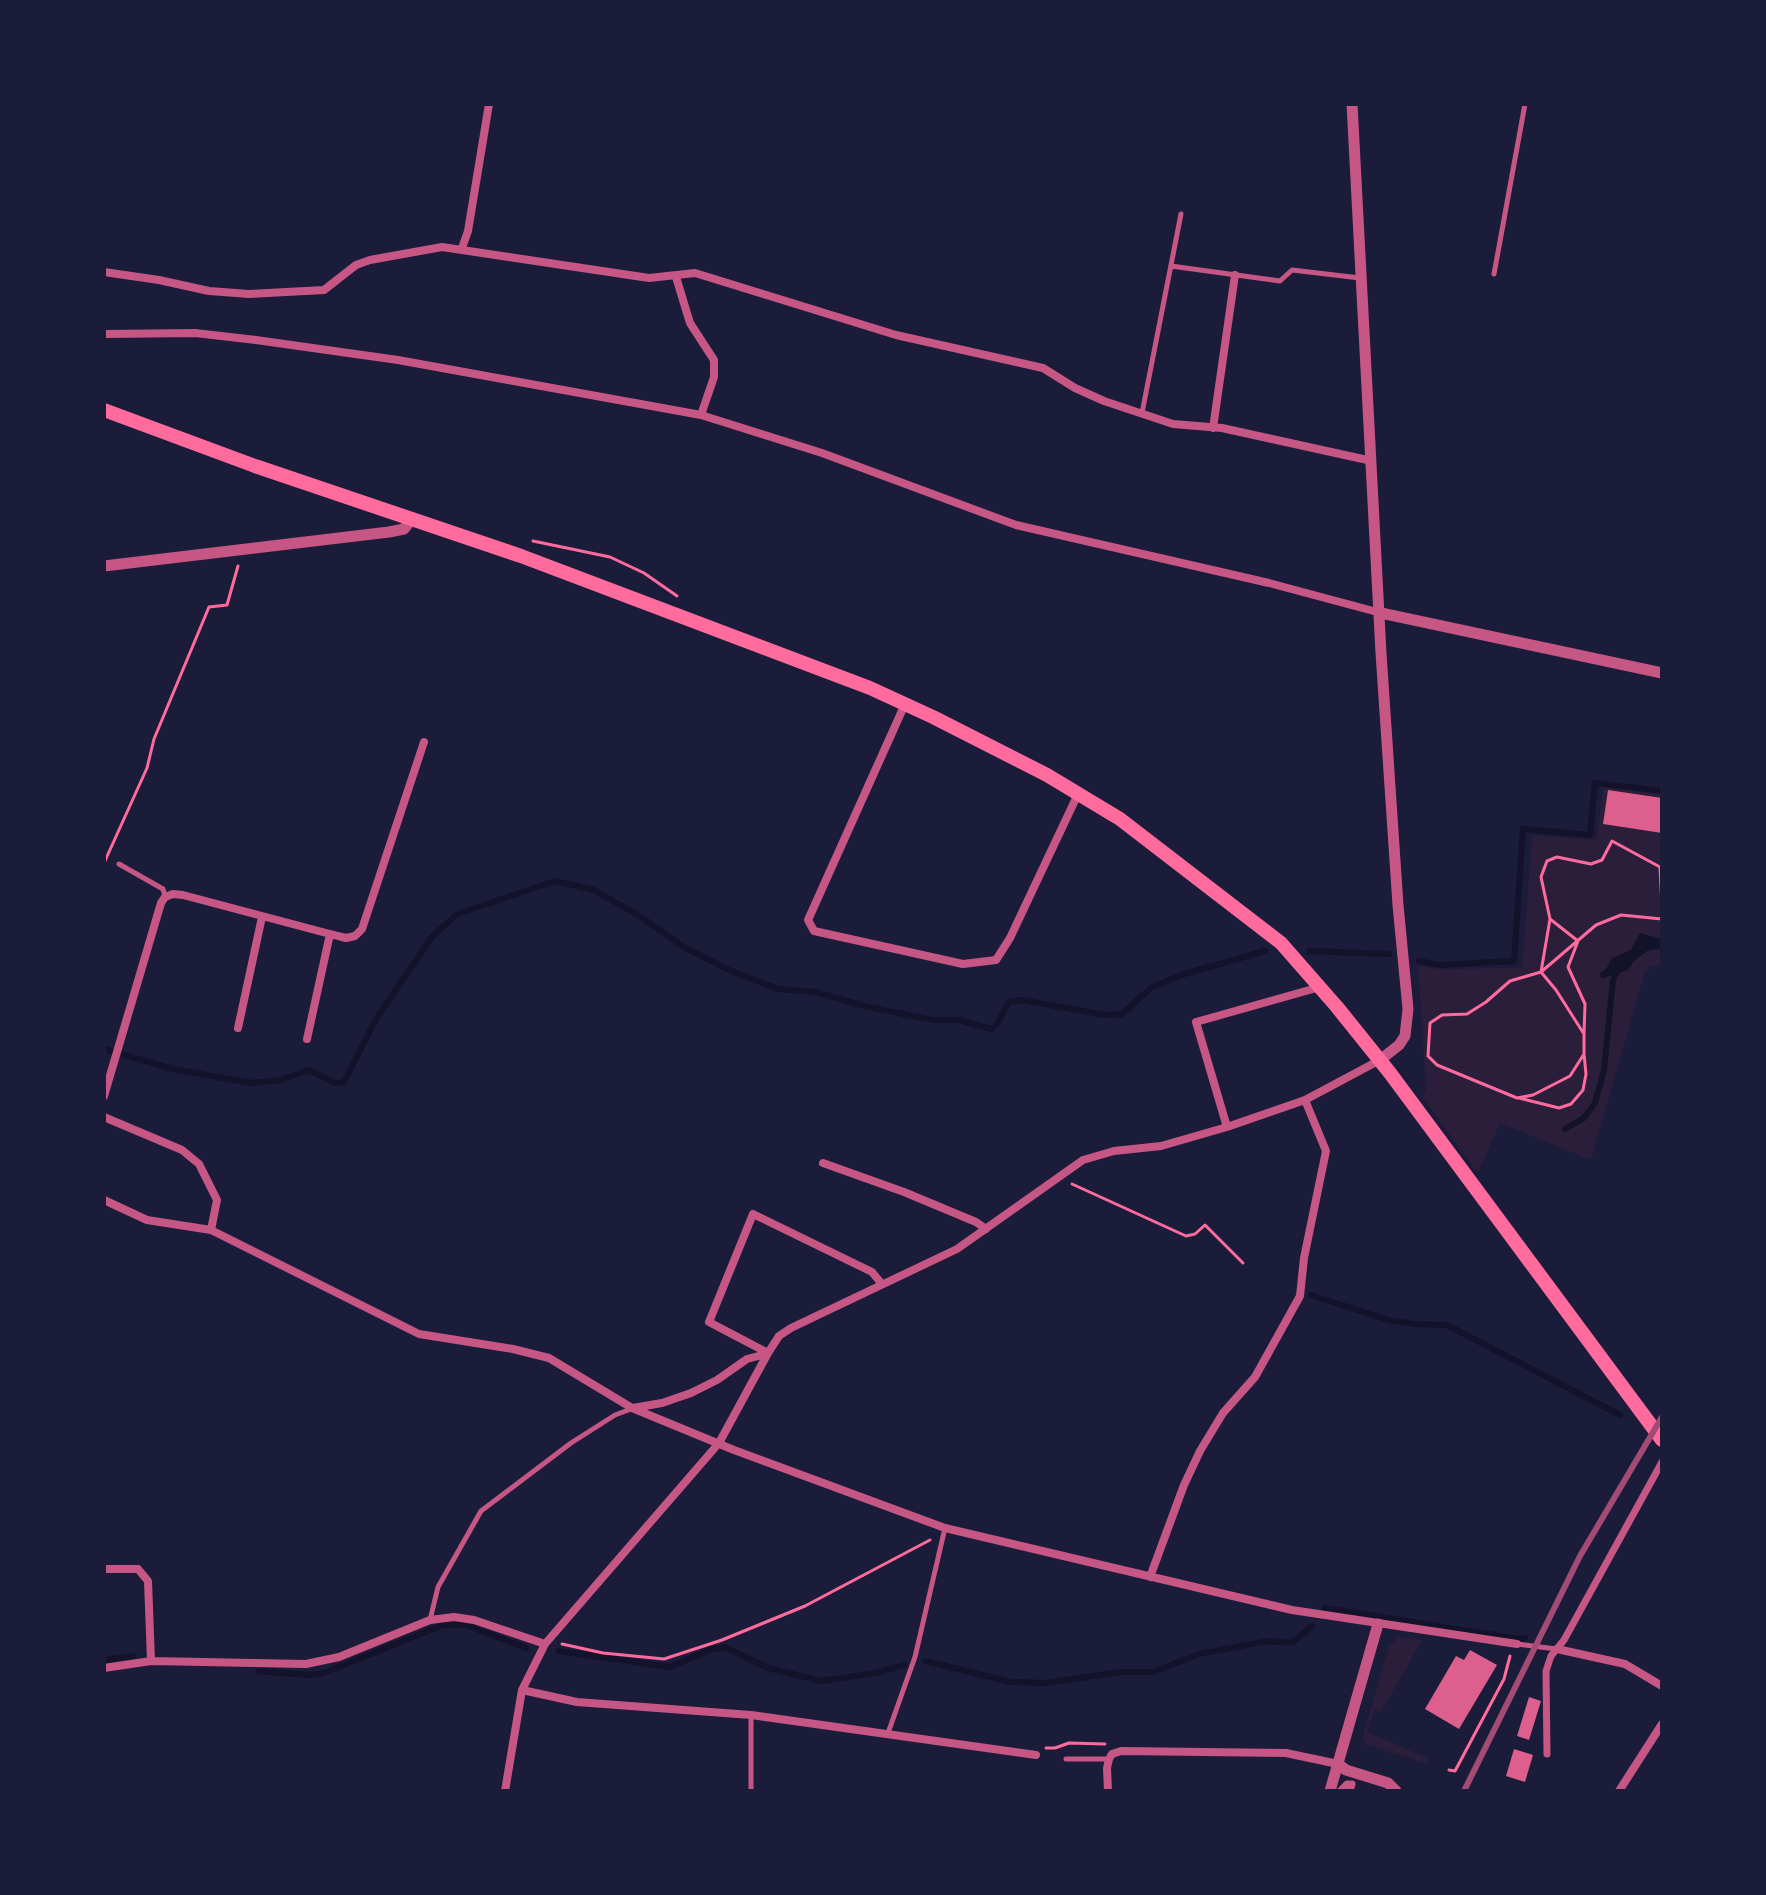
<!DOCTYPE html>
<html>
<head>
<meta charset="utf-8">
<style>
	body { margin:0 }
	#map { position:relative; width:1766px; height:1895px; overflow:hidden; background:#1b1b3a; font-family:"Libre Baskerville",serif }
	canvas { display:block }
	.frame { position:absolute; inset:0; border:106px solid #1b1b3a; pointer-events:none }
</style>
</head>
<body>
<div id="map">
<canvas width="1766" height="1895"></canvas>
<div class="frame"></div>
</div>
<script>
const context = document.querySelector('canvas').getContext('2d');
context.lineJoin = 'round';
function fill(path, color) { context.fillStyle = color; context.fill(path, 'evenodd'); }
const toPath = rows => new Path2D(rows.map(r => 'M' + r).join(''));
function strokePath(path, color, width, dash) { context.strokeStyle = color; context.lineWidth = width; context.lineCap = dash ? 'butt' : 'round'; context.setLineDash(dash || []); context.stroke(path); }
fill(toPath([
	[1604,786,1662,793,1662,965,1651,967,1645,972,1591,1160,1500,1123,1478,1173,1422,1097,1426,1091,1418,965,1437,969,1522,968,1532,835,1596,840],
	[1399,1637,1422,1640,1381,1712,1375,1710,1367,1732,1428,1758,1426,1764,1365,1744,1362,1738,1389,1646]
]), '#2a1e3b');
fill(toPath([
	[1640,933,1662,939,1662,948,1647,951,1634,961,1628,970,1601,979,1600,973,1606,969,1612,958,1631,950]
]), '#12122b');
strokePath(toPath([
	[1310,951,1389,954],
	[1419,961,1439,965,1514,961,1523,829,1590,835,1595,783,1662,791],
	[104,1049,173,1069,251,1083,280,1080,309,1070,335,1083,344,1082,376,1019,432,937,457,914,555,881,594,890,641,917,684,947,729,970,778,989,816,992,864,1006,933,1020,958,1020,991,1029,997,1024,1009,1002,1022,1000,1105,1015,1122,1014,1152,987,1184,974,1265,951],
	[1565,1129,1584,1118,1595,1103,1604,1070,1613,980,1618,970],
	[1311,1295,1388,1320,1414,1324,1447,1325,1620,1415],
	[1325,1608,1519,1639,1525,1638],
	[558,1651,670,1667,712,1649,725,1647,768,1668,821,1681,876,1673,904,1665],
	[104,1660,133,1656],
	[925,1661,1011,1682,1045,1683,1121,1672,1153,1672,1199,1654,1267,1641,1292,1643,1312,1626],
	[259,1671,308,1675,324,1673,443,1625,466,1625,526,1648]
]), '#12122b', 6);
fill(toPath([
	[1608,790,1662,798,1662,833,1603,824],
	[1470,1650,1497,1665,1459,1729,1425,1709,1456,1656,1464,1660],
	[1529,1697,1541,1701,1529,1740,1517,1736],
	[1514,1749,1533,1755,1525,1782,1506,1776]
]), '#dd5f8e');
strokePath(toPath([
	[533,541,610,557,644,573,677,596],
	[104,863,147,768,154,739,209,607,227,605,238,566],
	[1550,919,1541,972,1556,990,1584,1034,1584,1054,1570,1076,1533,1095,1517,1098,1437,1065,1428,1056,1430,1023,1442,1015,1467,1014,1486,1002,1510,981,1541,972,1596,925,1621,915,1662,919],
	[1584,1034,1585,1004,1568,967,1578,941,1550,919,1541,877,1547,861,1557,857,1591,864,1602,860,1612,841,1660,867,1662,907],
	[1519,1098,1559,1108,1571,1104,1583,1090,1586,1074,1584,1054],
	[1072,1184,1186,1236,1195,1234,1205,1225,1243,1263],
	[562,1644,603,1653,664,1659,722,1640,805,1606,930,1540],
	[1046,1748,1055,1748,1069,1743,1105,1744],
	[1449,1770,1455,1771,1504,1679,1510,1656]
]), '#ff6b9d', 3);
strokePath(toPath([
	[1171,266,1280,281,1292,270,1360,278],
	[1494,274,1525,104],
	[1142,413,1181,214],
	[119,864,163,889,165,896],
	[430,1620,438,1587,481,1511,571,1443,615,1415,631,1409],
	[1517,1644,1556,1649],
	[751,1715,751,1791],
	[888,1733,915,1657,945,1528],
	[1066,1759,1108,1759]
]), '#c65784', 5);
strokePath(toPath([
	[1547,1754,1546,1671,1551,1656,1564,1640,1662,1462],
	[1340,1791,1347,1784,1352,1784,1350,1791]
]), '#c65784', 7);
strokePath(toPath([
	[462,248,468,231,489,104],
	[104,272,159,280,209,291,249,294,324,290,356,265,370,260,442,247,649,278,695,273,896,335,1043,368,1075,388,1104,401,1173,424,1222,428,1372,461],
	[676,277,690,323,714,360,714,377,701,415],
	[104,334,195,333,256,340,398,360,701,415,822,453,1016,525,1269,583,1381,613],
	[1213,428,1235,275],
	[905,704,808,920,814,931,963,964,996,960,1010,938,1078,794],
	[238,1028,262,917],
	[307,1039,330,934],
	[104,1096,161,903,165,897,173,894,183,895,330,934,346,938,355,936,362,929,424,742],
	[104,1117,182,1150,199,1164,217,1200,211,1230],
	[1227,1127,1196,1022,1320,987],
	[823,1163,904,1192,976,1222,986,1229],
	[104,1200,147,1220,211,1230,419,1334,513,1349,549,1358,632,1408,734,1450,945,1528,1292,1610,1517,1644],
	[768,1353,709,1322,753,1214,872,1272,881,1283],
	[633,1408,662,1403,691,1393,717,1380,747,1359,766,1354],
	[104,1569,138,1569,148,1581,151,1661],
	[1150,1577,1184,1485,1200,1451,1223,1413,1255,1377,1300,1296,1304,1258,1326,1151,1305,1100],
	[1557,1649,1625,1664,1662,1686],
	[104,1668,151,1661,306,1664,339,1657,430,1620,454,1617,474,1620,545,1644,719,1443,768,1353,779,1336,791,1328,957,1249,1083,1160,1114,1151,1161,1146,1227,1127,1305,1100,1380,1060],
	[522,1690,577,1702,751,1715,1036,1755],
	[505,1791,522,1690,545,1644],
	[1108,1791,1107,1768,1109,1759,1112,1754,1121,1751,1286,1753,1338,1764],
	[1619,1791,1662,1724]
]), '#c65784', 8);
strokePath(toPath([
	[1352,104,1381,653,1398,905,1408,1009,1405,1036,1399,1045,1380,1060],
	[104,566,389,532,404,529,412,519],
	[1381,613,1662,673],
	[1338,1764,1346,1770,1388,1783,1396,1791],
	[1330,1791,1378,1624]
]), '#c65784', 11);
strokePath(toPath([
	[104,410,255,466,521,556,870,688,933,717,1047,775,1120,819,1281,943,1337,1007,1390,1073,1662,1440]
]), '#ff6b9d', 14);
strokePath(toPath([
	[1464,1791,1580,1556,1662,1417]
]), '#a44b75', 6);
</script>
</body>
</html>
